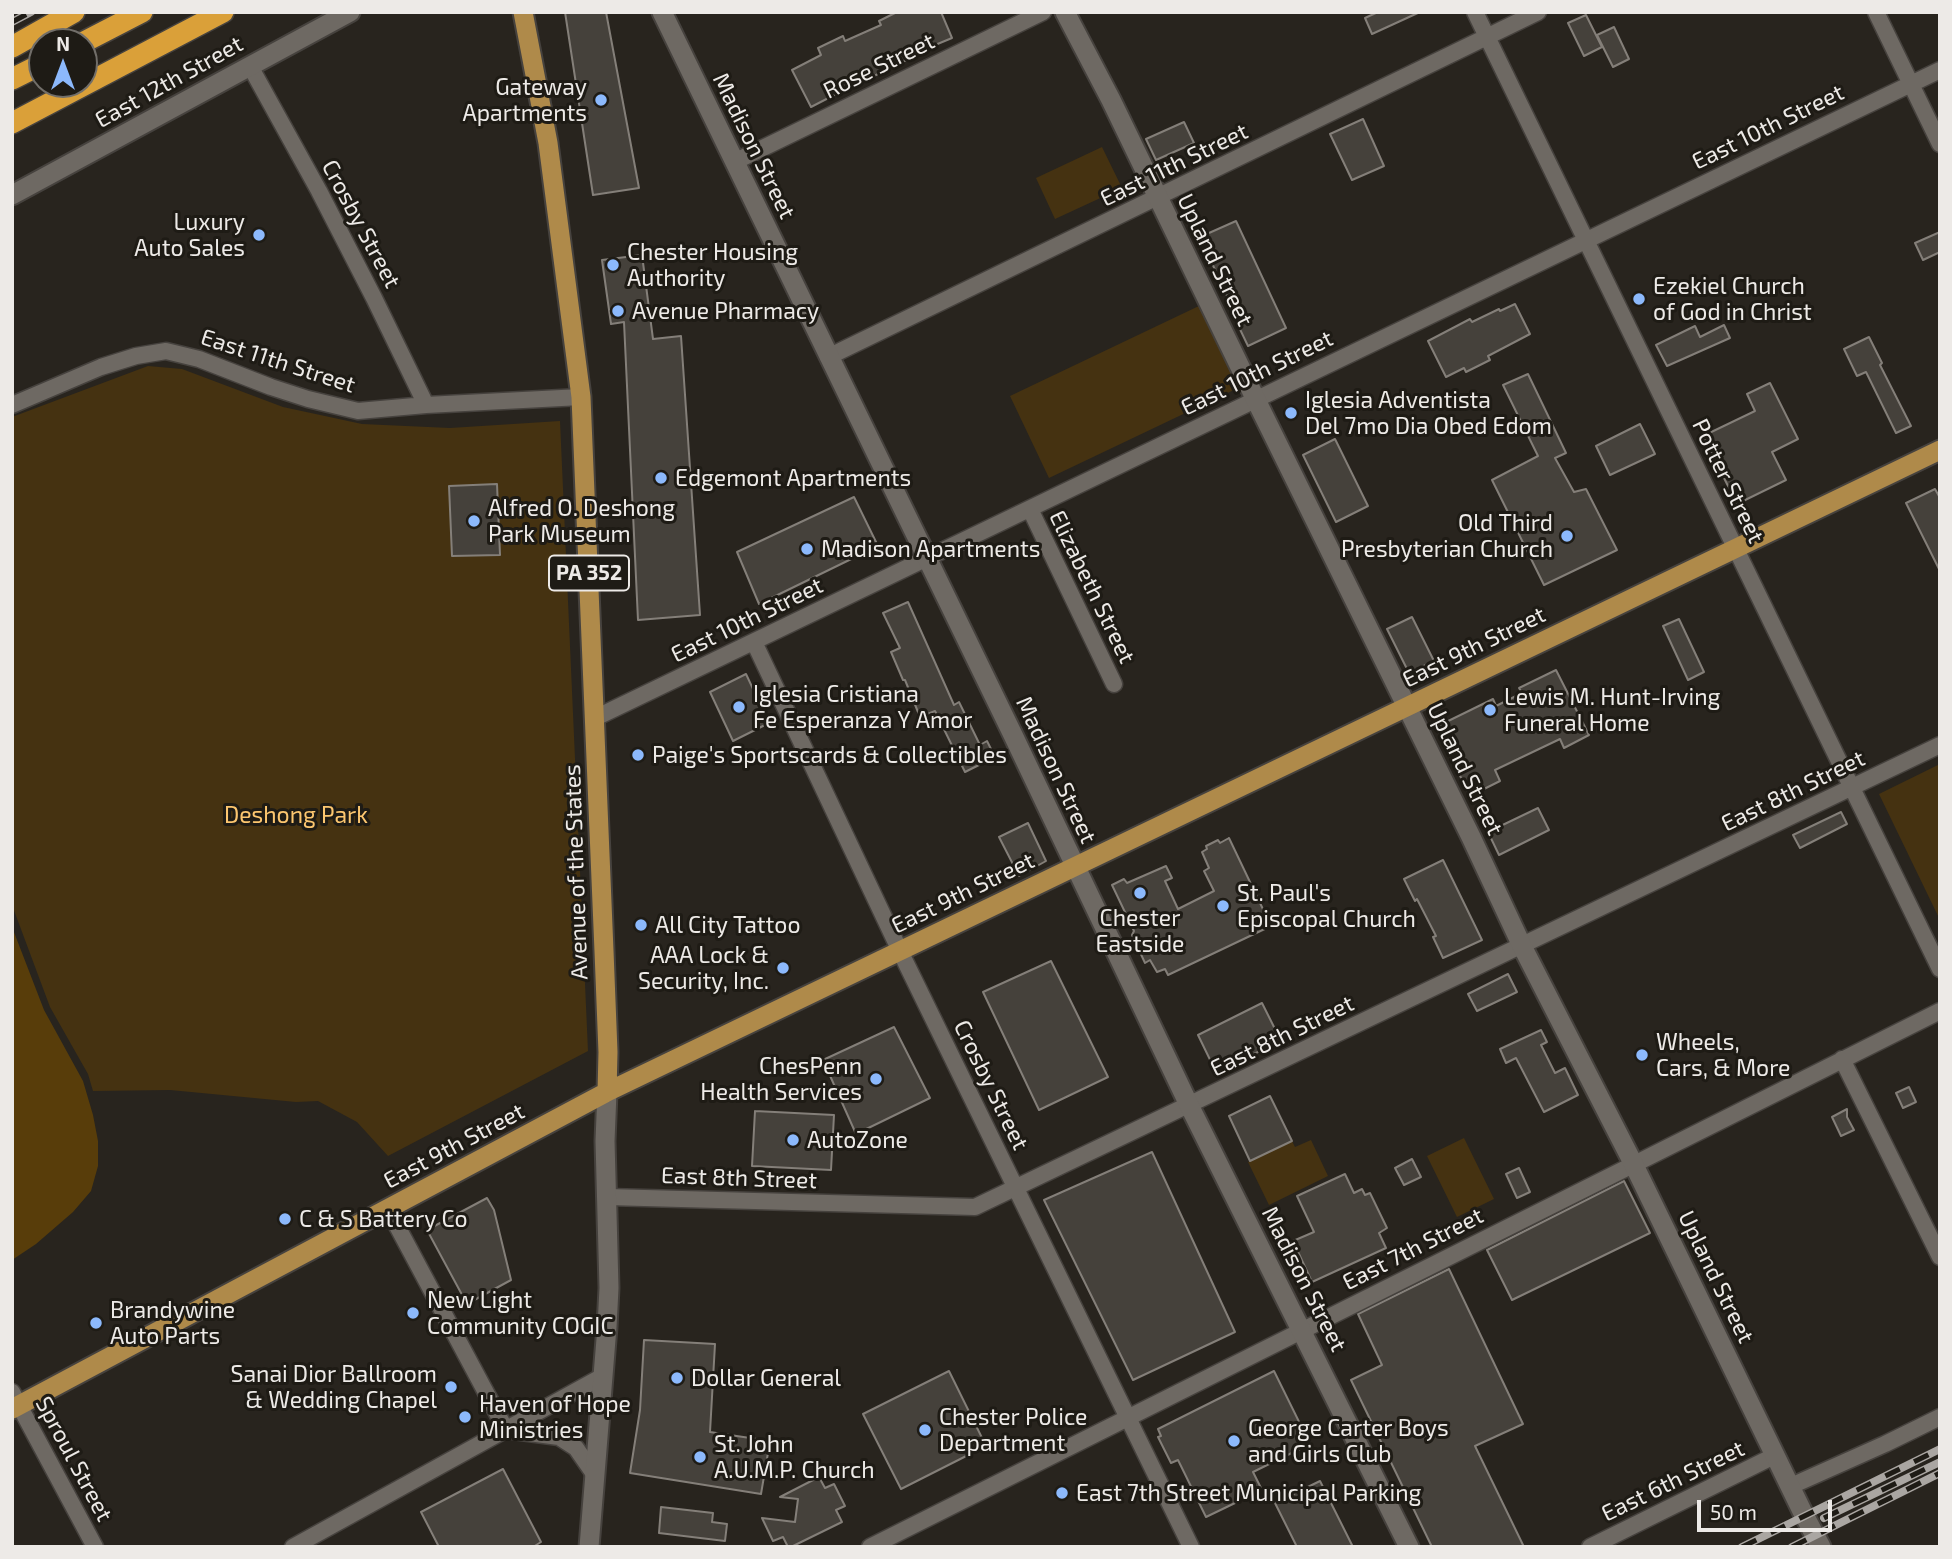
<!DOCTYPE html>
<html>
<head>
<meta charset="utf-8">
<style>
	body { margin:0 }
	#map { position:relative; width:1952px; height:1559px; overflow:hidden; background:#28241e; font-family:"Exo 2",sans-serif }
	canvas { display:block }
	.frame { position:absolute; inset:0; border:14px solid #edeae7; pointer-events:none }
	.north { position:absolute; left:28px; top:28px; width:70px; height:70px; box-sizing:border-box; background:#1e1b15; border:2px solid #716e69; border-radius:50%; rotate:0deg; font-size:19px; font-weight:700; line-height:28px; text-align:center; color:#edeae7 }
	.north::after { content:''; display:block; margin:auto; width:24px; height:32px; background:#8cb9fc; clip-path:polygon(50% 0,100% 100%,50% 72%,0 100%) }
	.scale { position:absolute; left:1697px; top:1500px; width:135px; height:32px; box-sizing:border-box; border:4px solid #edeae7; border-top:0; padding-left:9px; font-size:21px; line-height:24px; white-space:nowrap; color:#edeae7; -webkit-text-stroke:5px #1e1b15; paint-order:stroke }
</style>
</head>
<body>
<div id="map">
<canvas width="1952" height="1559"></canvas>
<div class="frame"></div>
<div class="north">N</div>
<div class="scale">50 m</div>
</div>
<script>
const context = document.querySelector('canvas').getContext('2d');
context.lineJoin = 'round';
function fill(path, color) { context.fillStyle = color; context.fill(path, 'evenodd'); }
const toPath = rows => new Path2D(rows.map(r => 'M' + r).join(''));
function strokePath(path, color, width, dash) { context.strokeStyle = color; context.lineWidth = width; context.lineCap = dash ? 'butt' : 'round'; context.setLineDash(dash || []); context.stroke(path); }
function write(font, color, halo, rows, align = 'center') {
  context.font = font + ' "Exo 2",sans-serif'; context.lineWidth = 6; context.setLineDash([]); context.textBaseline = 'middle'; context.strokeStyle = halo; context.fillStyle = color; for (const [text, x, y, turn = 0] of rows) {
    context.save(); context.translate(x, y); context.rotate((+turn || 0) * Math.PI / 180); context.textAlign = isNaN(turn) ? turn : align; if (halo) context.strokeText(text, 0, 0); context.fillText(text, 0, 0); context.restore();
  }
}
fill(toPath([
	[1102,147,1122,188,1055,219,1036,178],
	[1201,305,1240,387,1049,478,1010,396],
	[148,366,182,369,283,407,362,424,450,428,560,421,588,1051,388,1156,357,1122,318,1101,296,1102,170,1090,93,1091,88,1074,50,1007,12,905,12,417],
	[1940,764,1940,920,1879,794],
	[1464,1138,1494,1199,1457,1217,1427,1156],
	[1311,1140,1328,1176,1269,1205,1248,1162,1292,1141,1295,1147]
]), '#453211');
fill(toPath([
	[12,927,44,1010,83,1081,93,1115,98,1141,98,1166,91,1191,73,1212,36,1244,12,1260]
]), '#583d0a');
const building = toPath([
	[565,12,606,12,639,188,593,195,565,12],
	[897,12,941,12,952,38,923,50,923,52,894,66,870,78,869,77,811,107,792,70,821,55,818,48,843,36,845,41,881,25,879,21,897,12],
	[1378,12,1420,12,1372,34,1365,18,1378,12],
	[1586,15,1602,47,1584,56,1568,23,1586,15],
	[1614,27,1629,59,1613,67,1597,35,1614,27],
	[1363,119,1384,166,1352,180,1330,134,1363,119],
	[1184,122,1194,143,1156,160,1146,139,1184,122],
	[1236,221,1286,328,1248,346,1237,323,1239,322,1200,237,1236,221],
	[1940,232,1940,252,1923,260,1915,243,1940,232],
	[642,255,653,339,681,336,700,615,638,620,624,322,611,324,602,260,642,255],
	[1515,304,1530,334,1488,356,1490,360,1466,372,1464,368,1446,377,1428,341,1470,319,1472,322,1499,309,1500,311,1515,304],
	[1724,325,1730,338,1667,366,1656,345,1695,326,1700,337,1724,325],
	[1869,337,1882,363,1880,365,1911,426,1896,433,1866,372,1857,376,1844,349,1869,337],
	[1528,374,1566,453,1555,458,1574,492,1586,489,1617,550,1544,585,1492,480,1538,456,1503,385,1528,374],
	[1770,383,1798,439,1772,452,1786,480,1737,504,1703,436,1755,411,1747,394,1770,383],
	[1640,424,1655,454,1610,475,1596,446,1640,424],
	[1335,439,1368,506,1336,522,1303,455,1335,439],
	[497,484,500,555,452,556,449,486,497,484],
	[1935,489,1940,498,1940,571,1906,503,1935,489],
	[854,497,878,546,759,604,737,552,854,497],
	[908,602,954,705,959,702,980,745,987,741,995,757,965,772,935,711,920,717,905,680,903,680,891,652,900,648,883,613,908,602],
	[1412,617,1434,661,1409,673,1387,629,1412,617],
	[1679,619,1704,672,1688,680,1663,626,1679,619],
	[1556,670,1589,735,1564,748,1560,739,1495,770,1500,781,1470,796,1436,727,1493,699,1496,706,1522,693,1519,688,1556,670],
	[746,674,769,723,733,741,710,692,746,674],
	[1538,808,1549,830,1499,855,1488,832,1538,808],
	[1841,812,1847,824,1800,848,1793,835,1841,812],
	[1028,823,1046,861,1019,876,999,837,1028,823],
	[1229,838,1271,926,1168,975,1165,969,1157,972,1150,960,1145,963,1132,935,1134,931,1112,885,1124,879,1127,883,1166,866,1172,878,1165,881,1178,909,1214,891,1204,871,1209,868,1202,852,1207,849,1206,846,1218,840,1220,843,1229,838],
	[1443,860,1482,940,1443,958,1433,937,1436,936,1417,899,1415,901,1404,879,1443,860],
	[1051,961,1108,1077,1039,1110,983,992,1051,961],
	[1508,974,1517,992,1477,1011,1468,994,1508,974],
	[1262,1003,1281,1041,1216,1072,1198,1035,1262,1003],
	[894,1027,930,1098,856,1134,823,1060,894,1027],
	[1541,1030,1547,1042,1541,1045,1555,1073,1565,1068,1578,1095,1544,1112,1516,1058,1506,1063,1500,1049,1541,1030],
	[1909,1087,1916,1102,1903,1108,1896,1093,1909,1087],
	[1270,1096,1292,1141,1250,1161,1229,1116,1270,1096],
	[1847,1109,1847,1117,1854,1130,1841,1136,1832,1117,1847,1109],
	[755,1111,834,1115,831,1170,752,1166,755,1111],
	[1152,1152,1235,1332,1133,1380,1044,1200,1152,1152],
	[1412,1159,1421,1177,1404,1185,1395,1168,1412,1159],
	[1519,1168,1530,1192,1517,1198,1506,1174,1519,1168],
	[1345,1174,1354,1193,1362,1189,1365,1195,1370,1193,1387,1228,1379,1233,1386,1248,1312,1282,1293,1241,1314,1232,1297,1196,1345,1174],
	[1624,1181,1650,1233,1512,1300,1487,1250,1624,1181],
	[487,1198,494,1210,511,1280,467,1304,427,1230,487,1198],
	[1449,1269,1523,1424,1475,1446,1524,1547,1432,1547,1351,1380,1382,1365,1358,1314,1449,1269],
	[644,1340,715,1344,710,1432,770,1441,761,1494,630,1473,640,1410,644,1340],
	[949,1371,986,1446,901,1489,863,1414,949,1371],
	[1274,1371,1310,1444,1253,1472,1262,1490,1206,1517,1178,1460,1171,1463,1158,1437,1161,1436,1158,1429,1274,1371],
	[503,1469,541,1542,533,1547,439,1547,421,1512,503,1469],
	[819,1477,825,1488,834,1484,845,1506,836,1510,842,1522,791,1547,788,1547,783,1537,773,1541,762,1518,795,1522,798,1499,780,1497,819,1477],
	[1320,1481,1353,1547,1297,1547,1275,1503,1320,1481],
	[661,1507,713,1513,712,1522,727,1524,725,1541,659,1533,661,1507]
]);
fill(building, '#45413b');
strokePath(building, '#847f79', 2);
const minor = toPath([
	[1475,12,1940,969],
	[1876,12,1940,144],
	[250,66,319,191,374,298,426,405],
	[734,162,1043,12],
	[828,357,1538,12],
	[12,405,101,367,136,356,166,351,199,359,271,387,308,399,358,411,426,405,581,397],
	[1030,509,1114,684],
	[754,642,900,951,1191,1547],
	[595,718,1940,70],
	[1842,1059,1940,1257],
	[608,1197,975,1207,1940,745],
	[388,1209,506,1430],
	[12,1392,95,1547],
	[506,1430,559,1437,576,1448,594,1474],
	[1791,1486,1885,1444,1940,1417],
	[293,1547,603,1376],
	[870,1547,1940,1011],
	[1590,1547,1776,1455]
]);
const tertiary = toPath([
	[662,12,1013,735,1189,1105,1409,1547],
	[1065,12,1111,100,1256,400,1471,837,1522,946,1633,1163,1802,1511,1821,1547],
	[12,195,350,12],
	[589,1547,607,1327,609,1288,605,1141,607,1092]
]);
const primary = toPath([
	[523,12,548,143,581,397,604,951,608,1052,607,1092],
	[12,1409,607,1092,1940,450]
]);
const motorway = toPath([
	[84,42,142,12],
	[12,47,74,12],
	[12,79,42,64],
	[12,123,223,12]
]);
strokePath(minor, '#46423e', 19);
strokePath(tertiary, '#46423e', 23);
strokePath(primary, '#46423e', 23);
strokePath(motorway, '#46423e', 24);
strokePath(minor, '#6e6963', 16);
strokePath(tertiary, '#6e6963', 19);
strokePath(primary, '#af8a4a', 19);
strokePath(motorway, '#daa039', 21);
const rail = toPath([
	[12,22,31,12],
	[1824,1518,1940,1462],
	[1742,1547,1940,1449],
	[1792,1547,1940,1473]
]);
strokePath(rail, '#aaa6a2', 8);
strokePath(rail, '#1e1b15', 5, [16]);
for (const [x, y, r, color] of [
	[601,100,7,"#8cb9fc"],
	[259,235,7,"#8cb9fc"],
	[613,265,7,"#8cb9fc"],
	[1639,299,7,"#8cb9fc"],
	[618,311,7,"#8cb9fc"],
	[1291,413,7,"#8cb9fc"],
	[661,478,7,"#8cb9fc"],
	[474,521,7,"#8cb9fc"],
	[1567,536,7,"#8cb9fc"],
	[807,549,7,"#8cb9fc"],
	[739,707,7,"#8cb9fc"],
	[1490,710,7,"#8cb9fc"],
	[638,755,7,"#8cb9fc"],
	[1140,893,7,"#8cb9fc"],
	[1223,906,7,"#8cb9fc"],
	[641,925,7,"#8cb9fc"],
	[783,968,7,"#8cb9fc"],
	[1642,1055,7,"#8cb9fc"],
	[876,1079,7,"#8cb9fc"],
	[793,1140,7,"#8cb9fc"],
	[285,1219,7,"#8cb9fc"],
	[413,1313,7,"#8cb9fc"],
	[96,1323,7,"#8cb9fc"],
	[677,1378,7,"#8cb9fc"],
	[451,1387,7,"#8cb9fc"],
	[465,1417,7,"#8cb9fc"],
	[925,1430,7,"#8cb9fc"],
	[1234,1441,7,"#8cb9fc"],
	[700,1457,7,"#8cb9fc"],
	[1062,1493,7,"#8cb9fc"]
]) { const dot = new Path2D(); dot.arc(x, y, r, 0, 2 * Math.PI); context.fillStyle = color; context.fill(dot); strokePath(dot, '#1e1b15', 2.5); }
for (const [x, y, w] of [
	[589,573,80]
]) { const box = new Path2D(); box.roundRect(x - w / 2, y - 17.5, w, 35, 5); context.fillStyle = '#1e1b15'; context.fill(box); strokePath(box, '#edeae7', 2); }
write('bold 21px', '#edeae7', null, [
	["PA 352",589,573]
]);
write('23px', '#edeae7', '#1e1b15', [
	["Rose Street",879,66,-26],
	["East 12th Street",169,82,-29],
	["East 10th Street",1768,127,-26],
	["Madison Street",754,146,64],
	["East 11th Street",1174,165,-26],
	["Crosby Street",361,224,62],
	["Upland Street",1215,260,64],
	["East 11th Street",278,361,18],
	["East 10th Street",1257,373,-26],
	["Potter Street",1728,481,64],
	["Elizabeth Street",1092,587,64],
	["East 10th Street",747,620,-26],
	["East 9th Street",1474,647,-26],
	["Upland Street",1465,769,64],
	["Madison Street",1056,770,65],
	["East 8th Street",1793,791,-26],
	["Avenue of the States",576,872,-92],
	["East 9th Street",963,893,-26],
	["East 8th Street",1282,1036,-26],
	["Crosby Street",991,1085,64],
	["East 9th Street",454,1146,-28],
	["East 8th Street",739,1178,2],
	["East 7th Street",1413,1249,-27],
	["Upland Street",1716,1277,64],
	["Madison Street",1304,1279,63],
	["Sproul Street",74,1459,62],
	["East 6th Street",1673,1481,-26]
]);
write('23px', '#edeae7', '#1e1b15', [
	["Gateway",587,87,"right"],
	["Apartments",587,113,"right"],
	["Luxury",245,222,"right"],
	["Auto Sales",245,248,"right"],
	["Chester Housing",627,252],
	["Authority",627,278],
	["Ezekiel Church",1653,286],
	["of God in Christ",1653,312],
	["Avenue Pharmacy",632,311],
	["Iglesia Adventista",1305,400],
	["Del 7mo Dia Obed Edom",1305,426],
	["Edgemont Apartments",675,478],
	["Alfred O. Deshong",488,508],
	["Park Museum",488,534],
	["Old Third",1553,523,"right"],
	["Presbyterian Church",1553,549,"right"],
	["Madison Apartments",821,549],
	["Iglesia Cristiana",753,694],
	["Fe Esperanza Y Amor",753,720],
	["Lewis M. Hunt-Irving",1504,697],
	["Funeral Home",1504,723],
	["Paige's Sportscards & Collectibles",652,755],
	["St. Paul's",1237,893],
	["Episcopal Church",1237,919],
	["Chester",1140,918,"center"],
	["Eastside",1140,944,"center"],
	["All City Tattoo",655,925],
	["AAA Lock &",769,955,"right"],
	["Security, Inc.",769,981,"right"],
	["Wheels,",1656,1042],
	["Cars, & More",1656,1068],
	["ChesPenn",862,1066,"right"],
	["Health Services",862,1092,"right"],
	["AutoZone",807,1140],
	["C & S Battery Co",299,1219],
	["New Light",427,1300],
	["Community COGIC",427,1326],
	["Brandywine",110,1310],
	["Auto Parts",110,1336],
	["Sanai Dior Ballroom",437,1374,"right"],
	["& Wedding Chapel",437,1400,"right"],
	["Dollar General",691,1378],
	["Haven of Hope",479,1404],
	["Ministries",479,1430],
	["Chester Police",939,1417],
	["Department",939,1443],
	["George Carter Boys",1248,1428],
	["and Girls Club",1248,1454],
	["St. John",714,1444],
	["A.U.M.P. Church",714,1470],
	["East 7th Street Municipal Parking",1076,1493]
], 'left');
write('23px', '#fcc66f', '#1e1b15', [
	["Deshong Park",296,815]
]);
</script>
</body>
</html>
